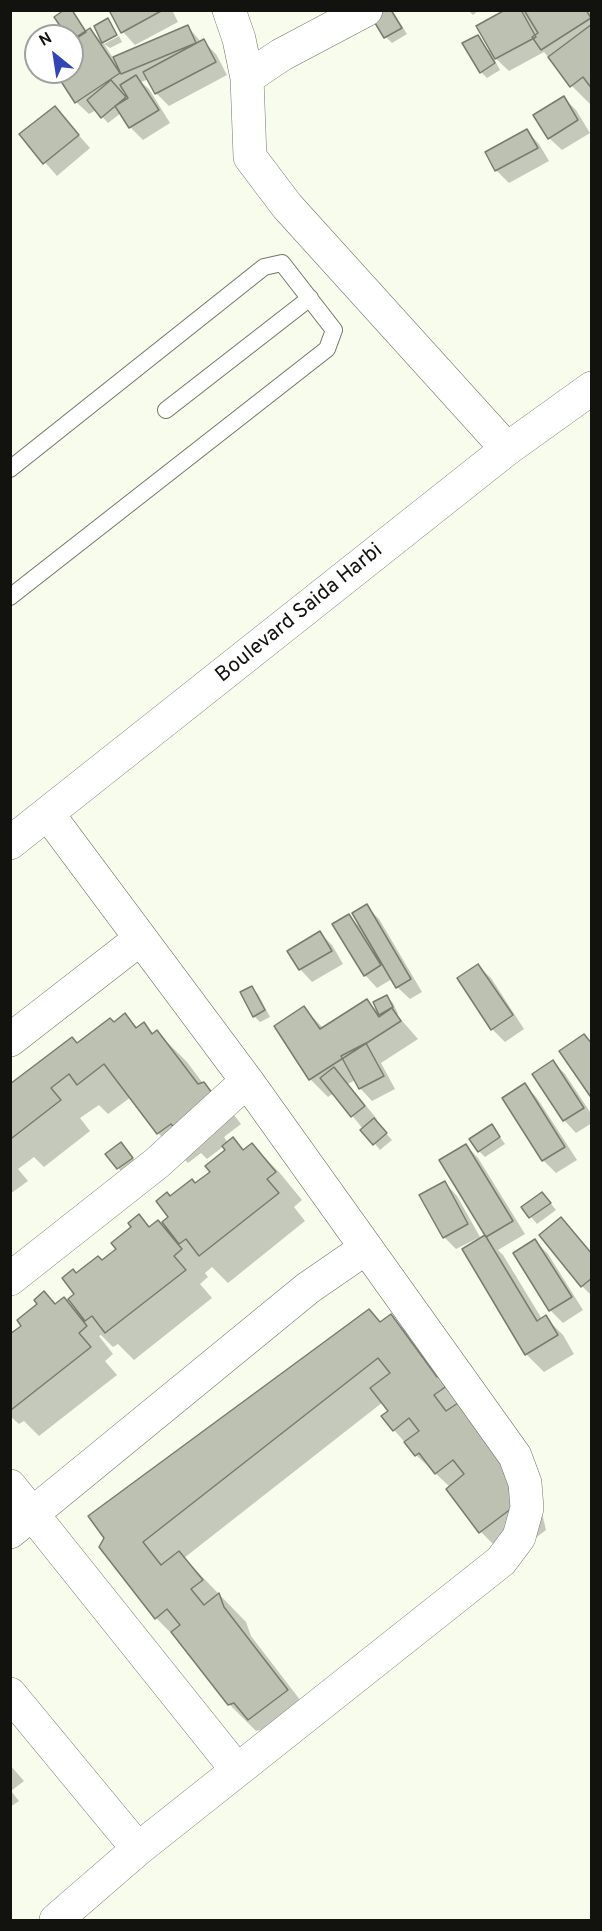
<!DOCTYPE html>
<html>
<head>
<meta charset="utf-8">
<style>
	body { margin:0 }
	#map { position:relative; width:602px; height:1931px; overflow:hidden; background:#f7fcec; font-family:Overpass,sans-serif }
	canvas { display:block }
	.frame { position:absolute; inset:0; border:12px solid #12130e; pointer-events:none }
	.north { position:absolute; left:24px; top:24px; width:60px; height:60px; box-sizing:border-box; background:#fff; border:2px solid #a0a19f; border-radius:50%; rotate:330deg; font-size:16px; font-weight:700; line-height:24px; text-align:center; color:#12130e }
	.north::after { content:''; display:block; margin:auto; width:21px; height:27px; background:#3245b7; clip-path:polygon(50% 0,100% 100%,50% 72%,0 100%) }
</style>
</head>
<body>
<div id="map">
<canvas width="602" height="1931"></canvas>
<div class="frame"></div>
<div class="north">N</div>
</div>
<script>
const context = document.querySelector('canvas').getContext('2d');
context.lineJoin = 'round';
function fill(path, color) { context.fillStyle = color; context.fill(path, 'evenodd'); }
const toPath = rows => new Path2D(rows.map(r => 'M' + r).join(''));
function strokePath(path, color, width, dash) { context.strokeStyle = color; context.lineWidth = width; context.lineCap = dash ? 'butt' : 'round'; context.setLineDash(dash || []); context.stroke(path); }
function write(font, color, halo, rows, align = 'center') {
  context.font = font + ' Overpass,sans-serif'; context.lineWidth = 5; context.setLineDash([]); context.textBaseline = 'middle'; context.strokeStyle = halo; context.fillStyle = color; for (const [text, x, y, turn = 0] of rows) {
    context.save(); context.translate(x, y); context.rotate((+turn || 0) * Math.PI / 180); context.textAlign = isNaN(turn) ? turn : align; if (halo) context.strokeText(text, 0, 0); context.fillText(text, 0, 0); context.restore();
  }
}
fill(toPath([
	[71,10,87,32,90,30,104,44,119,36,122,42,110,48,104,44,113,58,188,27,201,42,203,41,216,54,227,75,169,106,156,93,149,79,141,82,149,89,170,123,143,140,130,127,121,113,108,123,96,110,89,114,76,102,57,72,72,72,72,36,69,36],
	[125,91,130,98,128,100,122,93],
	[111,10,172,10,178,22,135,45,124,33],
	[375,10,392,10,407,34,392,43,386,37,371,13],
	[468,10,479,10,473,15],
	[508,10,589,10,592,14,592,102,590,104,572,86,544,52,509,71,492,55,500,70,487,78,481,72,477,37,488,50,491,49],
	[564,98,576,110,590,133,562,150,549,138],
	[55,108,90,148,57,176,21,135],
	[527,131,539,144,549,161,509,183,496,170,487,153],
	[366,906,379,919,422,992,410,999,397,987,392,979,377,988,365,975,349,916,361,928],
	[319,932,332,945,343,964,312,982,300,969],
	[478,966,491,978,524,1029,505,1042,492,1029],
	[252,988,258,994,270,1017,260,1022,254,1016],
	[386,996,393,1003,398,1014,397,1015,418,1039,381,1063,395,1089,372,1101,360,1088,355,1080,348,1084,377,1119,375,1121,392,1140,380,1150,334,1093,328,1097,310,1079,304,1008,324,1029,366,1000,379,1013],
	[125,1015,138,1028,144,1024,154,1034,157,1032,187,1062,205,1086,234,1115,241,1124,224,1137,228,1143,233,1139,244,1151,252,1145,279,1172,302,1200,294,1207,305,1221,228,1283,212,1267,205,1273,208,1277,200,1284,212,1298,134,1360,118,1344,113,1347,101,1335,99,1336,113,1354,105,1361,117,1375,39,1436,24,1421,19,1424,10,1416,10,1336,23,1326,39,1304,44,1293,56,1305,64,1299,78,1312,79,1311,76,1275,102,1262,118,1249,139,1216,151,1228,158,1222,170,1233,171,1232,170,1198,196,1185,212,1172,227,1150,224,1146,207,1159,201,1153,188,1163,158,1133,131,1097,108,1114,99,1105,80,1118,90,1131,44,1167,34,1157,18,1169,28,1181,10,1194,10,1086],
	[553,1062,565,1074,592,1115,592,1123,576,1133,564,1120],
	[525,1085,537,1098,577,1160,556,1173,543,1160,504,1098],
	[492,1126,505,1144,485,1157,479,1151],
	[466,1145,478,1158,525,1234,498,1250,503,1255,542,1319,545,1317,563,1335,574,1354,544,1372,526,1354,464,1250,488,1236],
	[127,1150,138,1165,124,1175,107,1154],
	[445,1183,457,1196,480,1237,456,1249,444,1237],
	[548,1200,556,1210,537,1224,523,1207],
	[561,1219,592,1253,592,1296,582,1286],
	[535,1241,548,1254,583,1310,563,1323,550,1310],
	[369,1311,381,1323,390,1316,418,1343,538,1496,546,1530,508,1559,481,1532,448,1489,450,1487,416,1455,394,1430,390,1411,383,1402,184,1558,246,1622,251,1636,314,1718,276,1746,260,1730,256,1731,229,1704,183,1645,156,1618,101,1547],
	[10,1765,24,1781,11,1791,19,1801,10,1807]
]), '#0003');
const building = toPath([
	[64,10,72,10,86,32,72,41,72,36,67,36,54,17,64,10],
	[109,10,163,10,121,33,109,10],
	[372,10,391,10,402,28,384,38,369,13,372,10],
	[505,10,521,10,536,37,495,59,476,26,505,10],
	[524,10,586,10,591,18,541,50,532,37,538,33,524,10],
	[108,18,117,35,102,43,94,26,108,18],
	[592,24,592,89,583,77,570,87,548,57,592,24],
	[188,25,196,43,121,74,113,57,188,25],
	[90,28,120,73,75,103,55,72,72,72,72,40,90,28],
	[478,35,495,63,480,73,462,43,478,35],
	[204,39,216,62,155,94,143,72,204,39],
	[136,75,159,110,129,128,115,106,128,98,120,85,136,75],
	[111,80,126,97,101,118,87,100,111,80],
	[564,96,578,120,548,139,533,115,564,96],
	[55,106,79,135,43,164,19,134,55,106],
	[527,129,538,148,495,171,485,152,527,129],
	[367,904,411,979,396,988,352,913,367,904],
	[349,914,381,965,364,976,332,924,349,914],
	[320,931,332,951,299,970,287,951,320,931],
	[478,964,513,1015,491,1030,457,978,478,964],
	[252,986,265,1010,253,1017,240,992,252,986],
	[387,995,393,1007,379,1015,373,1002,387,995],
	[367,999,379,1017,392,1008,401,1021,309,1080,274,1026,304,1006,320,1029,367,999],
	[125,1013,136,1028,144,1022,152,1034,157,1030,198,1084,204,1082,212,1093,176,1130,171,1124,157,1134,104,1064,77,1085,69,1074,51,1088,61,1100,12,1138,10,1135,10,1084,72,1037,77,1043,110,1018,114,1022,125,1013],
	[584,1034,592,1044,592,1095,590,1096,559,1051,584,1034],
	[366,1043,384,1076,359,1089,341,1056,366,1043],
	[553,1060,584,1108,563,1121,532,1074,553,1060],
	[334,1067,365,1106,351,1117,320,1078,334,1067],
	[525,1083,565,1147,542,1161,502,1098,525,1083],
	[374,1118,387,1133,373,1145,360,1130,374,1118],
	[492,1124,500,1137,478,1152,469,1139,492,1124],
	[233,1137,243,1150,252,1143,276,1172,267,1179,279,1193,199,1256,186,1239,179,1244,162,1222,168,1217,156,1201,167,1192,170,1196,192,1179,195,1183,210,1172,205,1166,225,1150,222,1146,233,1137],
	[121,1142,133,1158,117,1169,105,1154,121,1142],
	[466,1144,513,1221,486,1237,439,1160,466,1144],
	[445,1181,468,1224,443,1238,419,1195,445,1181],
	[542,1192,551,1203,529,1218,521,1207,542,1192],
	[139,1214,149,1227,158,1220,182,1249,174,1256,186,1270,105,1333,92,1316,85,1321,68,1299,74,1294,62,1278,73,1269,76,1273,98,1256,102,1260,116,1249,111,1243,131,1227,128,1223,139,1214],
	[561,1217,592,1254,592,1278,581,1287,539,1235,561,1217],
	[485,1235,537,1321,546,1315,558,1335,525,1355,462,1249,485,1235],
	[535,1239,572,1297,549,1311,513,1253,535,1239],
	[44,1291,55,1304,64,1297,87,1326,79,1333,91,1347,11,1410,10,1334,21,1326,17,1320,37,1304,34,1300,44,1291],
	[369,1309,380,1322,391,1314,437,1377,443,1372,451,1383,434,1395,446,1411,467,1397,511,1467,520,1502,479,1533,446,1489,464,1474,453,1460,435,1474,419,1453,415,1456,404,1442,419,1431,409,1418,393,1431,381,1416,388,1411,370,1388,390,1373,378,1358,143,1542,161,1565,179,1551,203,1580,191,1589,204,1605,219,1593,224,1607,288,1690,248,1720,234,1703,228,1705,171,1632,180,1625,167,1609,155,1619,99,1547,104,1538,88,1516,369,1309]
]);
fill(building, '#bdc1b2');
strokePath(building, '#787c6e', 1.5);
const service = toPath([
	[166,410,310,298],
	[10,469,264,267,282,263,334,330,327,349,10,597]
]);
const minor = toPath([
	[229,10,239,39,247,78,250,157,287,206,507,449],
	[247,78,281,55,366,10],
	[48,814,247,1081,515,1456,525,1483,527,1508,519,1537,501,1561,138,1849,56,1920],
	[10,1040,140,939],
	[10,1279,157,1163,247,1081],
	[10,1486,237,1770],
	[10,1532,308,1288,366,1248],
	[10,1694,138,1849]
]);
const tertiary = toPath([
	[10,843,507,449,592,388]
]);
strokePath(service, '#727668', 18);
strokePath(minor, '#727668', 34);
strokePath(tertiary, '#727668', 34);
strokePath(service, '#fff', 16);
strokePath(minor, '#fff', 33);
strokePath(tertiary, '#fff', 33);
write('21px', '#12130e', '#fff', [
	["Boulevard Saida Harbi",300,614,-39]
]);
</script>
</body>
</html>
